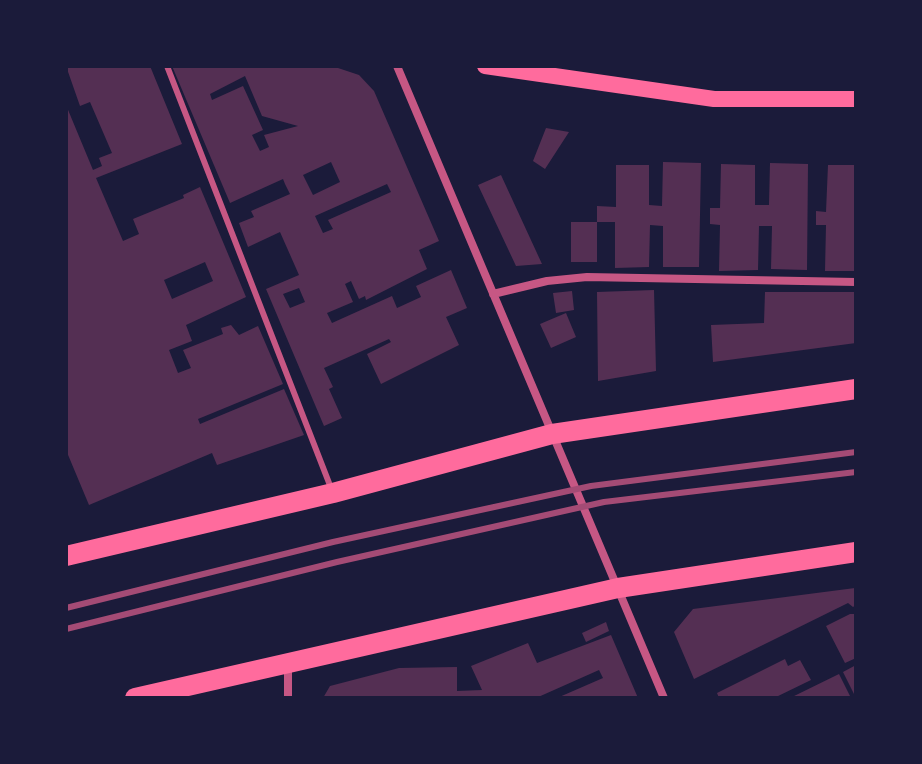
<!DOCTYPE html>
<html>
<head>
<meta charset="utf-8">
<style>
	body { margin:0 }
	#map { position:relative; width:922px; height:764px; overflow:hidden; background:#1b1b3a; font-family:"Roboto Condensed",sans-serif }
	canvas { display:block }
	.frame { position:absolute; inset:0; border:68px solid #1b1b3a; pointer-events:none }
</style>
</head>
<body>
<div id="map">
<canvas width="922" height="764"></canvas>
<div class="frame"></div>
</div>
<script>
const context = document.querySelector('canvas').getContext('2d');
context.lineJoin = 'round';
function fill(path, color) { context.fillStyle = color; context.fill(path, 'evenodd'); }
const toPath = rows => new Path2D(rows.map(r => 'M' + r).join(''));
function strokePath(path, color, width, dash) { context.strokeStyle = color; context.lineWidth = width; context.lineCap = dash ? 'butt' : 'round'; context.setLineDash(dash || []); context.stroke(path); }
fill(toPath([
	[66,66,150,66,182,144,96,178,123,241,139,234,133,219,184,198,183,195,200,187,246,297,186,325,192,341,169,350,178,373,191,368,183,350,223,334,221,328,231,325,239,335,258,326,283,384,198,419,200,424,284,389,304,435,217,465,212,453,89,505,66,450,66,105,93,170,102,166,99,158,112,153,90,102,80,106],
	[205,262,213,281,172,299,164,280],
	[172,66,332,66,359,75,374,91,439,241,419,250,427,269,366,300,365,296,359,299,351,281,345,284,353,302,327,313,332,323,392,296,397,308,421,297,416,286,451,270,467,308,446,317,459,345,381,384,367,354,391,342,389,339,324,368,333,387,329,389,342,418,324,426,266,289,299,275,280,232,248,247,239,223,254,217,251,211,290,194,285,184,283,179,230,203],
	[245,76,262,116,298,126,264,135,269,147,260,151,252,135,263,130,243,86,212,100,210,94],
	[331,162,340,182,313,195,303,175],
	[387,184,391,192,328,220,333,229,323,233,315,216],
	[299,288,305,302,290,308,283,294],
	[546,128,569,132,545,169,533,161],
	[663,162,701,163,699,267,663,267,663,226,650,225,649,267,615,268,615,222,597,222,597,206,616,207,616,165,649,165,649,205,662,206],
	[770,163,808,164,807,270,771,269,772,226,759,226,758,270,719,271,720,225,710,224,710,208,720,208,721,164,755,165,755,205,769,205],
	[828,165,856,165,856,271,825,271,826,225,816,225,816,211,826,212],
	[501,175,542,264,516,266,478,185],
	[571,222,597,222,597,262,571,262],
	[654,290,656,371,598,381,597,292],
	[572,291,574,310,556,313,553,293],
	[765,292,856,292,856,343,713,362,711,325,764,323],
	[566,313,576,337,551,348,540,324],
	[855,588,856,605,853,607,848,603,694,679,674,632,693,609],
	[850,614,856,614,856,658,845,663,826,626],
	[606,622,609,631,586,642,582,633],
	[611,635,638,698,557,698,603,678,599,670,536,698,323,698,330,686,399,668,457,667,457,691,482,690,471,666,528,643,537,663],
	[785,659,788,666,800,660,811,680,774,698,719,698,717,693],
	[856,665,856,698,843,672],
	[839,674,851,698,790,698]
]), '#542f53');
strokePath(toPath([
	[167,66,331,488]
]), '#c65784', 6);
strokePath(toPath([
	[397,66,664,698],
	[493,294,547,281,587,277,856,282],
	[288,698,288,666]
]), '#c65784', 8);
strokePath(toPath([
	[485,66,714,99,856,99]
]), '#ff6b9d', 16);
strokePath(toPath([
	[66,556,333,493,552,434,856,389],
	[135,698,618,588,856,552]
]), '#ff6b9d', 20);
strokePath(toPath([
	[66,608,333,542,591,486,856,452],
	[66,629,337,562,604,502,856,472]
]), '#a44b75', 6);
</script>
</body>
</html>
